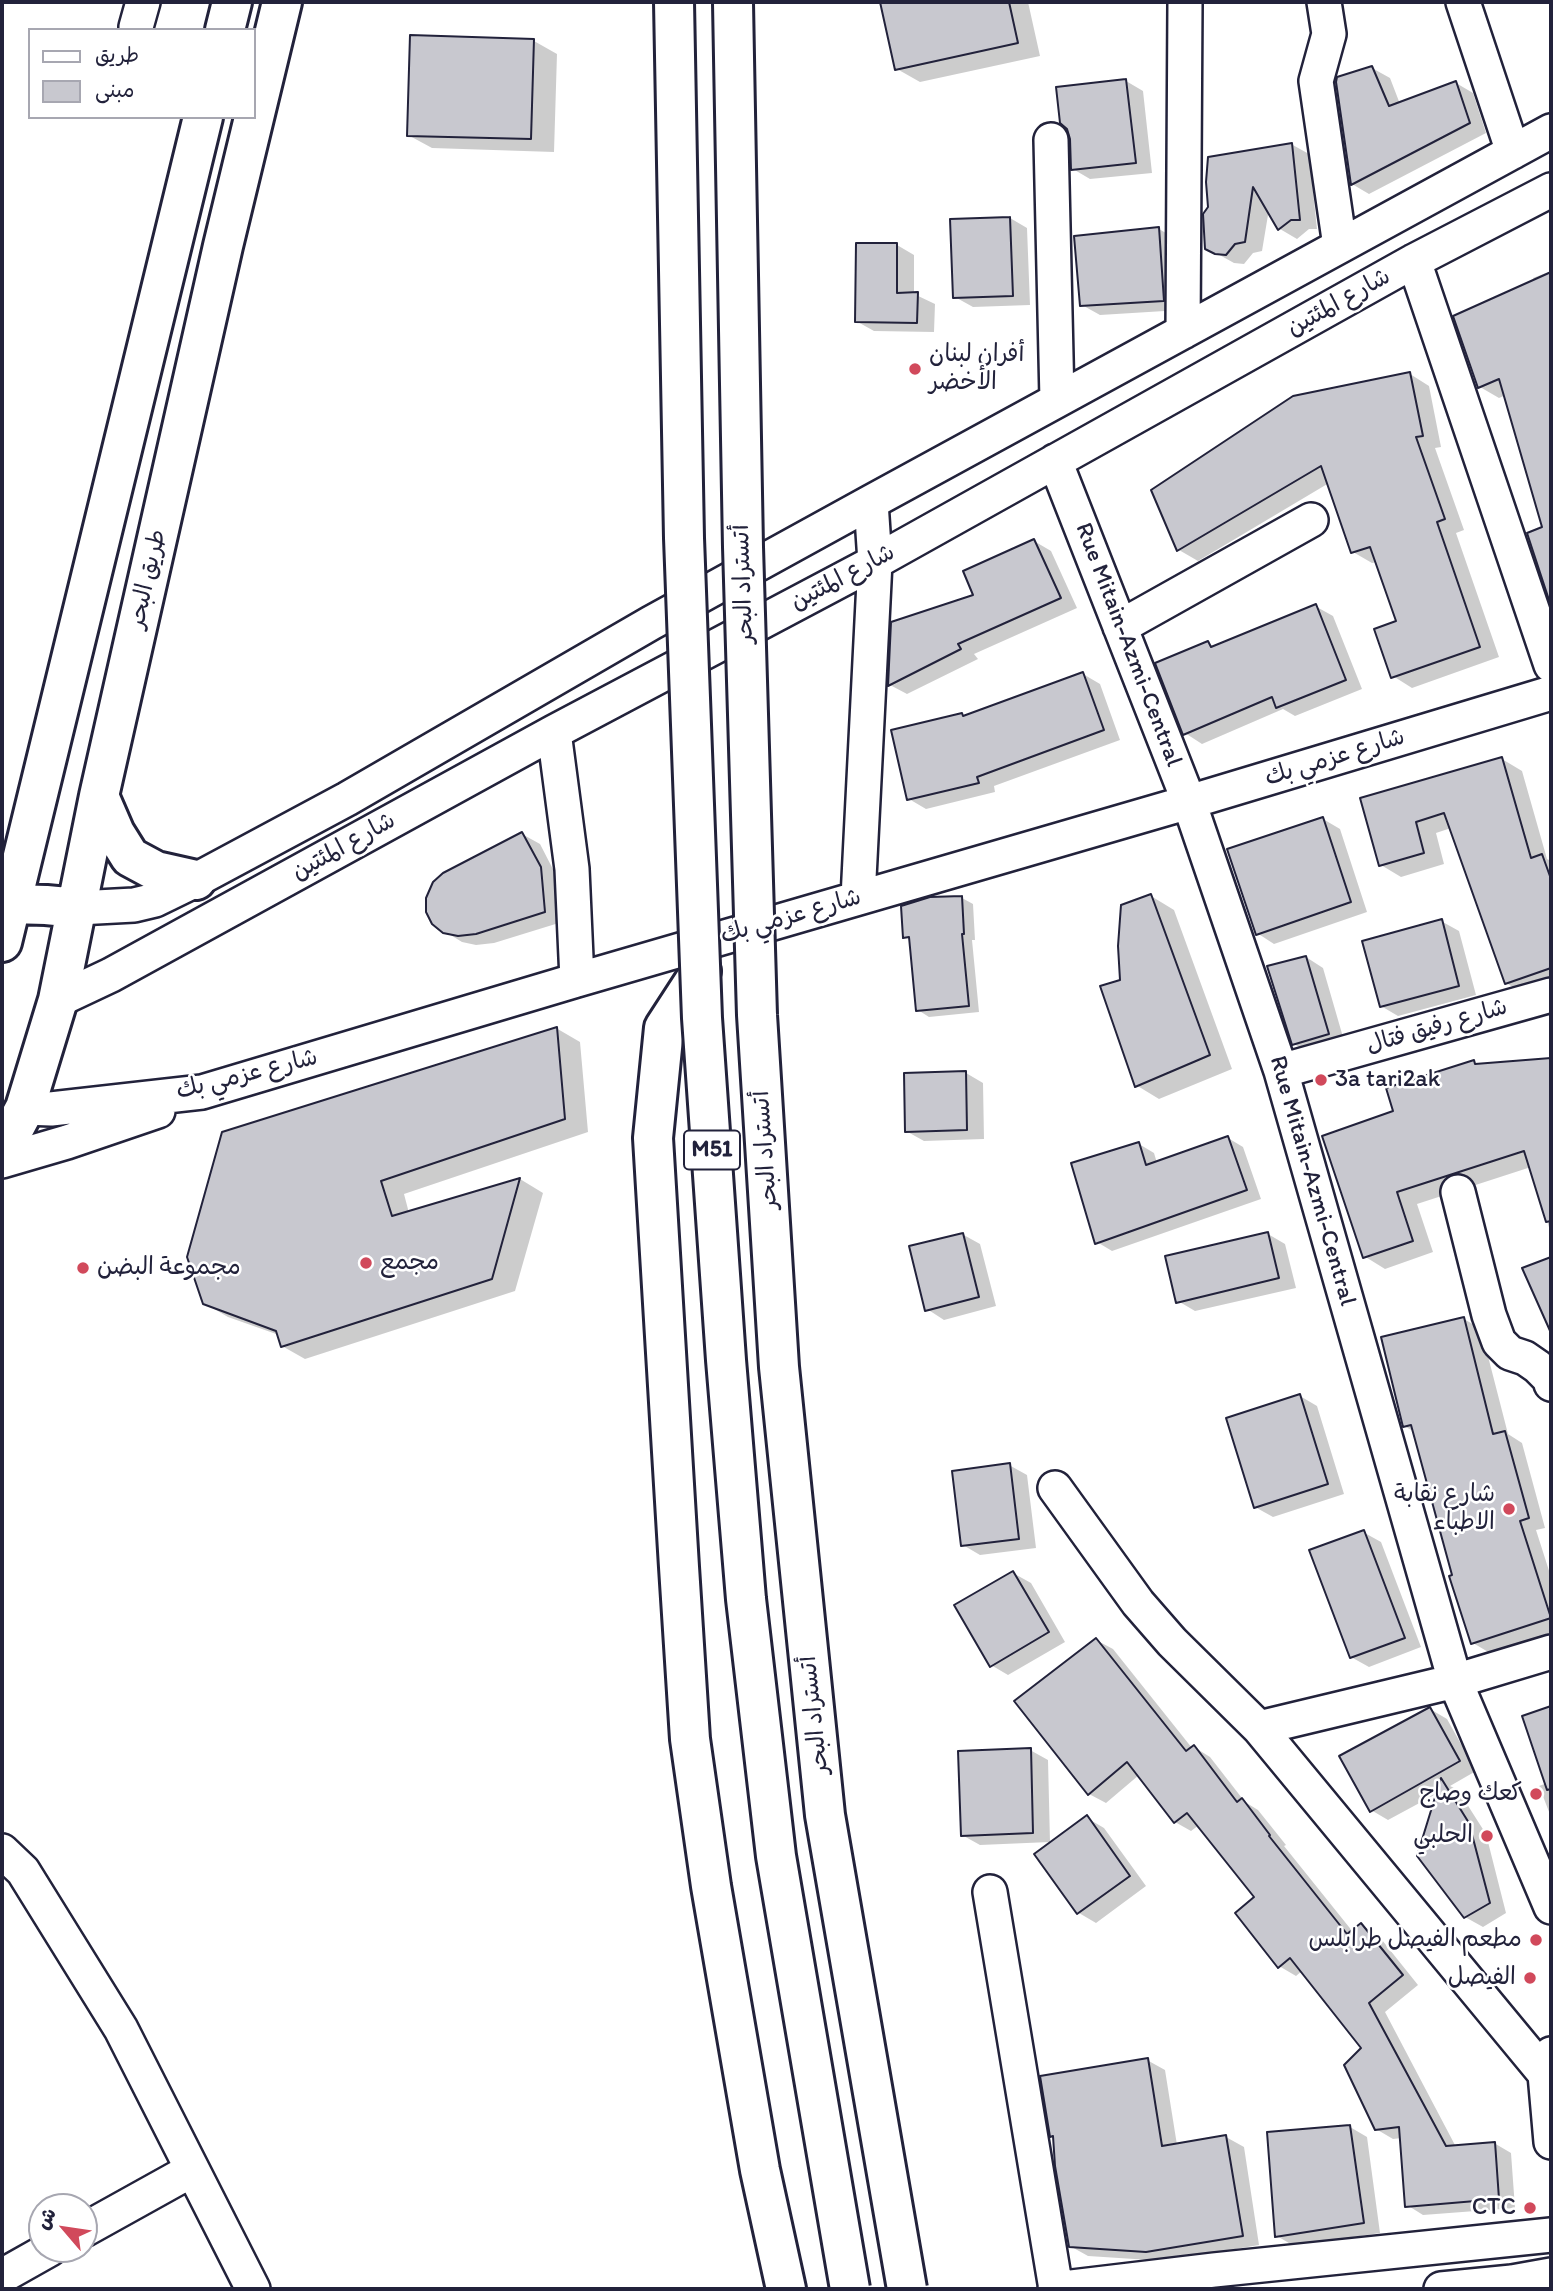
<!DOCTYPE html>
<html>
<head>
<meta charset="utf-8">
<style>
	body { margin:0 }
	#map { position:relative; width:1553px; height:2291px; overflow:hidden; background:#fff; font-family:Itim,"Playpen Sans Arabic",sans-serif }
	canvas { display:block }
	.frame { position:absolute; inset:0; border:4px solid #22223b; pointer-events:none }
	.legend { position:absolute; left:28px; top:28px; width:228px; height:91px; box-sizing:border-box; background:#fff; border:2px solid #a7a7b1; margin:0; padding:9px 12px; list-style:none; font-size:21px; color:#22223b }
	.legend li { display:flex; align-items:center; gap:14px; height:35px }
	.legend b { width:35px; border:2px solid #a7a7b1 }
	.north { position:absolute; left:28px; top:2193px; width:70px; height:70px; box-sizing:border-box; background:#fff; border:2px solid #a7a7b1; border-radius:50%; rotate:299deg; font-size:19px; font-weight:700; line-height:28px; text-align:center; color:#22223b }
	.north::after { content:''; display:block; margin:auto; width:24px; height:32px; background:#d1495b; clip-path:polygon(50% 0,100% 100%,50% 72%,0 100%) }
</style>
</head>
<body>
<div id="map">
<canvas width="1553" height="2291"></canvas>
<div class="frame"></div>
<ul class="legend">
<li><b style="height:9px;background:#fff"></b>طريق</li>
<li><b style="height:19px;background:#c8c8cf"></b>مبنى</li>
</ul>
<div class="north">ش</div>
</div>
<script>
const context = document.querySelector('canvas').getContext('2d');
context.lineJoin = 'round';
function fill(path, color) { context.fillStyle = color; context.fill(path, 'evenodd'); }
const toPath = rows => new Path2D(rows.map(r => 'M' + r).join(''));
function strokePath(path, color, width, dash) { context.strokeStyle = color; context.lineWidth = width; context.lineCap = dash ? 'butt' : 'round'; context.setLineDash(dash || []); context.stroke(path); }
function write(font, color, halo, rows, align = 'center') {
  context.font = font + ' Itim,"Playpen Sans Arabic",sans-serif'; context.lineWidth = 5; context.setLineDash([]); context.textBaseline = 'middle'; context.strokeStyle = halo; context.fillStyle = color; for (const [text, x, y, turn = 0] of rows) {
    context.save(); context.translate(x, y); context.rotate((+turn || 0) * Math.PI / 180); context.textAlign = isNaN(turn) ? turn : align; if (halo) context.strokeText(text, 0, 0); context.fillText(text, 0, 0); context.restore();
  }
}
fill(toPath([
	[882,2,1028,2,1040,56,920,82,897,69],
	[534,41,557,54,554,152,432,148,408,135],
	[1372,68,1390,78,1400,104,1456,83,1473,93,1486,133,1369,194,1352,184,1337,82],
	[1126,81,1143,91,1152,173,1090,179,1073,169],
	[1291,144,1309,154,1317,229,1309,229,1297,239,1280,229,1269,209,1262,251,1253,253,1244,264,1234,263,1207,248,1205,214],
	[1010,218,1027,228,1030,305,973,307,955,297],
	[1159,229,1176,239,1181,310,1100,315,1082,305],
	[857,244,897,245,914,255,914,294,935,304,934,332,874,331,856,321],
	[1551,271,1551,381,1542,386,1543,390,1551,387,1551,600,1529,534,1544,528,1506,395,1499,398,1480,387,1535,282,1533,278],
	[1410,374,1429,386,1441,447,1435,448,1464,530,1456,533,1499,657,1412,688,1393,676,1398,622,1377,562,1372,563,1353,552,1329,483,1198,561,1179,550,1153,490],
	[1034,541,1051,551,1077,608,974,654,978,659,907,694,890,685,976,596],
	[1315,606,1333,616,1362,689,1295,716,1283,709,1202,744,1185,733,1208,643,1215,647],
	[1083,674,1100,684,1120,740,994,786,995,792,926,809,909,799,962,715,965,717],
	[1502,759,1522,771,1547,859,1551,861,1551,986,1527,995,1506,983,1451,828,1436,833,1444,864,1401,877,1381,865,1362,800],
	[1323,819,1340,829,1367,912,1274,944,1257,933],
	[522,834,540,844,558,879,562,922,494,943,476,945,462,942,444,931],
	[1151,896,1174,910,1232,1069,1159,1099,1136,1085,1122,981],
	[962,898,973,904,975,940,972,940,979,1012,929,1017,918,1010,911,940,905,937],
	[1441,921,1459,931,1476,995,1398,1016,1381,1006],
	[1306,957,1323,968,1345,1044,1311,1054,1294,1044],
	[556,1028,580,1042,588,1132,404,1194,409,1213,520,1179,543,1193,515,1291,305,1359,282,1346,279,1335,228,1317,204,1303],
	[1551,1060,1551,1234,1531,1167,1417,1204,1433,1252,1385,1269,1364,1256,1395,1112,1474,1062,1480,1066],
	[966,1073,983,1083,984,1139,924,1141,906,1131],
	[1228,1138,1243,1147,1261,1199,1112,1251,1097,1242,1139,1144,1154,1153,1157,1163],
	[962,1234,980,1244,996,1306,944,1320,927,1309],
	[1268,1234,1285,1244,1296,1288,1195,1311,1178,1301],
	[1464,1319,1481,1329,1508,1434,1522,1443,1545,1528,1536,1530,1551,1577,1551,1633,1490,1653,1473,1643,1415,1432,1404,1426],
	[1300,1396,1317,1406,1344,1494,1273,1517,1255,1507],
	[1009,1465,1027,1475,1036,1548,980,1555,963,1545],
	[1363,1532,1381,1542,1421,1647,1369,1667,1351,1657],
	[1013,1573,1031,1583,1065,1642,1008,1675,991,1665],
	[1096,1640,1113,1649,1192,1748,1194,1747,1210,1757,1245,1802,1258,1810,1286,1845,1284,1846,1353,1932,1361,1925,1378,1935,1418,1985,1385,2012,1456,2147,1494,2143,1511,2153,1515,2208,1423,2215,1407,2205,1402,2138,1393,2139,1376,2129,1364,2048,1302,1971,1296,1976,1279,1966,1257,1897,1199,1825,1191,1831,1175,1822,1139,1775,1106,1803,1089,1794],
	[1551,1708,1551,1817,1539,1786,1547,1783,1525,1717],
	[1430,1709,1447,1719,1476,1771,1450,1786,1458,1790,1486,1834,1506,1913,1483,1927,1465,1917,1438,1793,1388,1820,1371,1810],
	[1030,1750,1048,1760,1050,1842,980,1845,962,1835],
	[1087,1818,1104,1828,1146,1886,1096,1923,1079,1913],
	[1147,2060,1165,2070,1177,2145,1226,2137,1244,2147,1259,2245,1165,2261,1088,2256,1070,2246,1055,2138,1052,2136],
	[1350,2127,1367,2137,1380,2233,1294,2246,1277,2236]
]), '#0003');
const building = toPath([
	[880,2,1009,2,1018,43,895,70,880,2],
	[410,35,534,39,531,139,407,136,410,35],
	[1372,66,1389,106,1456,81,1470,123,1351,185,1336,82,1337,77,1372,66],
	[1126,79,1136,163,1071,170,1070,139,1067,129,1060,123,1056,87,1126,79],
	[1292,143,1300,220,1291,220,1278,230,1253,187,1245,242,1235,244,1226,255,1215,254,1205,249,1203,214,1208,207,1206,182,1208,157,1292,143],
	[1010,217,1013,296,953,298,950,219,1010,217],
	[1159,227,1164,301,1080,306,1074,236,1159,227],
	[856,243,897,243,897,293,918,292,917,323,855,322,856,243],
	[1551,272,1551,606,1527,533,1542,527,1499,379,1478,388,1453,316,1551,272],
	[1410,372,1423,436,1416,437,1445,519,1437,522,1480,647,1391,678,1374,629,1396,621,1370,547,1351,553,1321,466,1177,551,1151,490,1293,396,1410,372],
	[1034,539,1061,598,958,644,961,649,888,686,891,622,973,595,963,571,1034,539],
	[1316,604,1346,680,1276,708,1272,697,1183,735,1155,663,1208,641,1211,647,1316,604],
	[1083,672,1104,730,977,777,979,783,907,800,891,730,962,713,963,716,1083,672],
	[1502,757,1531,858,1542,854,1551,879,1551,968,1505,984,1444,813,1416,822,1424,853,1379,866,1360,798,1502,757],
	[1323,817,1351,902,1256,935,1227,849,1323,817],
	[522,832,541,867,545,912,476,934,458,936,443,933,432,924,426,912,426,898,433,882,443,873,522,832],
	[1151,894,1210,1055,1135,1087,1100,986,1120,980,1118,946,1121,905,1151,894],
	[962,896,964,934,962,934,969,1006,916,1011,909,937,903,938,901,906,930,897,962,896],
	[1442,919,1459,986,1380,1007,1362,941,1442,919],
	[1306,956,1329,1034,1292,1045,1267,966,1306,956],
	[557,1027,565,1119,381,1181,392,1216,520,1178,492,1279,281,1347,276,1331,203,1304,187,1257,222,1132,557,1027],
	[1551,1058,1551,1221,1546,1222,1524,1151,1397,1192,1413,1241,1363,1258,1322,1136,1393,1111,1386,1088,1474,1060,1475,1064,1551,1058],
	[966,1071,967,1130,905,1132,904,1073,966,1071],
	[1228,1136,1247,1190,1095,1244,1071,1163,1139,1142,1146,1165,1228,1136],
	[1268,1232,1279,1278,1176,1303,1165,1256,1268,1232],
	[963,1233,979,1297,925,1311,909,1246,963,1233],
	[1551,1257,1551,1333,1522,1268,1551,1257],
	[1464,1317,1493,1434,1505,1431,1529,1518,1520,1521,1551,1618,1471,1644,1449,1576,1452,1575,1411,1425,1403,1427,1381,1337,1464,1317],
	[1300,1394,1328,1484,1254,1508,1226,1418,1300,1394],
	[1010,1463,1019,1539,961,1546,952,1471,1010,1463],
	[1364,1530,1405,1638,1350,1658,1309,1550,1364,1530],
	[1013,1571,1049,1632,990,1667,954,1605,1013,1571],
	[1096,1638,1186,1751,1194,1745,1237,1802,1242,1798,1270,1835,1269,1836,1347,1934,1361,1923,1403,1975,1369,2003,1446,2146,1495,2142,1499,2199,1405,2207,1399,2127,1375,2130,1344,2065,1361,2048,1290,1958,1278,1968,1235,1913,1254,1897,1187,1813,1174,1823,1127,1762,1088,1795,1014,1701,1096,1638],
	[1551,1706,1551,1789,1547,1790,1522,1716,1551,1706],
	[1430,1707,1460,1761,1370,1812,1339,1756,1430,1707],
	[1031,1748,1033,1833,961,1836,958,1751,1031,1748],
	[1441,1778,1469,1823,1490,1903,1464,1918,1417,1856,1441,1778],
	[1087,1815,1130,1876,1077,1914,1034,1854,1087,1815],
	[1148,2058,1162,2146,1226,2135,1243,2236,1146,2252,1069,2247,1055,2166,1053,2136,1050,2137,1040,2076,1148,2058],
	[1350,2125,1364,2223,1275,2237,1267,2132,1350,2125]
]);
fill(building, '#c8c8cf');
strokePath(building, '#22223b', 2);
const minor = toPath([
	[1324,2,1329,34,1316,81,1340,246],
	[1463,2,1513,152],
	[136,27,143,2],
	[1051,140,1057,400],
	[1414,261,1551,665],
	[1183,332,1185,2],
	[1055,461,1189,802,1281,1071,1455,1681,1551,1907],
	[1120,627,1311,520],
	[554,732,572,869,577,980],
	[858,898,875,562,871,502],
	[78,908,134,905,155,900,196,880,347,799,651,623,871,502,1551,131],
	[58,1000,111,975,554,732,875,562,1414,261,1551,190],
	[1281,1071,1551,995],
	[25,1108,51,1109,202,1092,577,980,1189,802,1551,693],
	[2,1161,67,1142,158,1111],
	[1458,1192,1489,1315,1499,1342,1510,1353,1525,1358,1538,1367,1550,1379,1551,1384],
	[1055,1488,1138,1603,1172,1642,1259,1728,1545,2074],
	[1259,1728,1455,1681,1551,1652],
	[2,1851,23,1871,121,2029,253,2289],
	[990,1892,1056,2289],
	[1551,2054,1545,2074,1551,2142],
	[84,2230,192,2170],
	[2,2276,50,2249],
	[1055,2289,1214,2270,1551,2235],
	[1441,2289,1512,2282,1551,2275]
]);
const highway = toPath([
	[225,30,232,2],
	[99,796,115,833,130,857,156,871,196,880],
	[9,904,46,905,78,908],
	[2,942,203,117],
	[701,971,664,1028,653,1138,679,1567,690,1739,711,1886,760,2170,786,2289],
	[2,1151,25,1108,58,1000,99,796,223,246,282,2]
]);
strokePath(minor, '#22223b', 38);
strokePath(highway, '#22223b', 44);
strokePath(minor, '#fff', 33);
strokePath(highway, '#fff', 38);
const highwayBridge = toPath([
	[674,2,684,538,702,1018,726,1360,746,1599,776,1856,850,2289],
	[733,3,743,547,757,1015,779,1367,825,1815,907,2289]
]);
strokePath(highwayBridge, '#22223b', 44, []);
strokePath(highwayBridge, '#fff', 38);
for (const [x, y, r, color] of [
	[915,369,7,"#d1495b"],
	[1321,1080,7,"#d1495b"],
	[366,1263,7,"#d1495b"],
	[83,1268,7,"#d1495b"],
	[1509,1509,7,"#d1495b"],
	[1536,1794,7,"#d1495b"],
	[1487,1836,7,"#d1495b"],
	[1536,1940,7,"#d1495b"],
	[1530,1978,7,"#d1495b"],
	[1530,2208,7,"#d1495b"]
]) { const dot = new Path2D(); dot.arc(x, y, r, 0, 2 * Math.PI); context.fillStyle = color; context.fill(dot); strokePath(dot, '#fff', 2.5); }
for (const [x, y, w] of [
	[712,1150,56]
]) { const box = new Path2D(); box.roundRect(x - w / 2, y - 19.5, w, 39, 5); context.fillStyle = '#fff'; context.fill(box); strokePath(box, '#22223b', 2); }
write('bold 23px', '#22223b', null, [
	["M51",712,1150]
]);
write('24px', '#22223b', '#fff', [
	["شارع المئتين",1339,303,-29],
	["شارع المئتين",843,578,-28],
	["طريق البحر",148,579,-77],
	["أتستراد البحر",744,584,-92],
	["Rue Mitain-Azmi-Central",1128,645,69],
	["شارع عزمي بك",1335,758,-17],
	["شارع المئتين",344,847,-29],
	["شارع عزمي بك",791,917,-16],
	["شارع رفيق فتال",1437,1027,-16],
	["شارع عزمي بك",247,1075,-14],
	["أتستراد البحر",766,1150,-94],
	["Rue Mitain-Azmi-Central",1312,1181,74],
	["أتستراد البحر",815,1715,-96]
]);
write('24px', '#22223b', '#fff', [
	["أفران لبنان",929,355,"left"],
	["الأخضر",929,383,"left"],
	["3a tari2ak",1335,1080,"left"],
	["مجمع",380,1263,"left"],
	["مجموعة البضن",97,1268,"left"],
	["شارع نقابة",1495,1495],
	["الاطباء",1495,1523],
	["كعك وصاج",1522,1794],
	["الحلبي",1473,1836],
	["مطعم الفيصل طرابلس",1522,1940],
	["الفيصل",1516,1978],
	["CTC",1516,2208]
], 'right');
</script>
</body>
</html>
